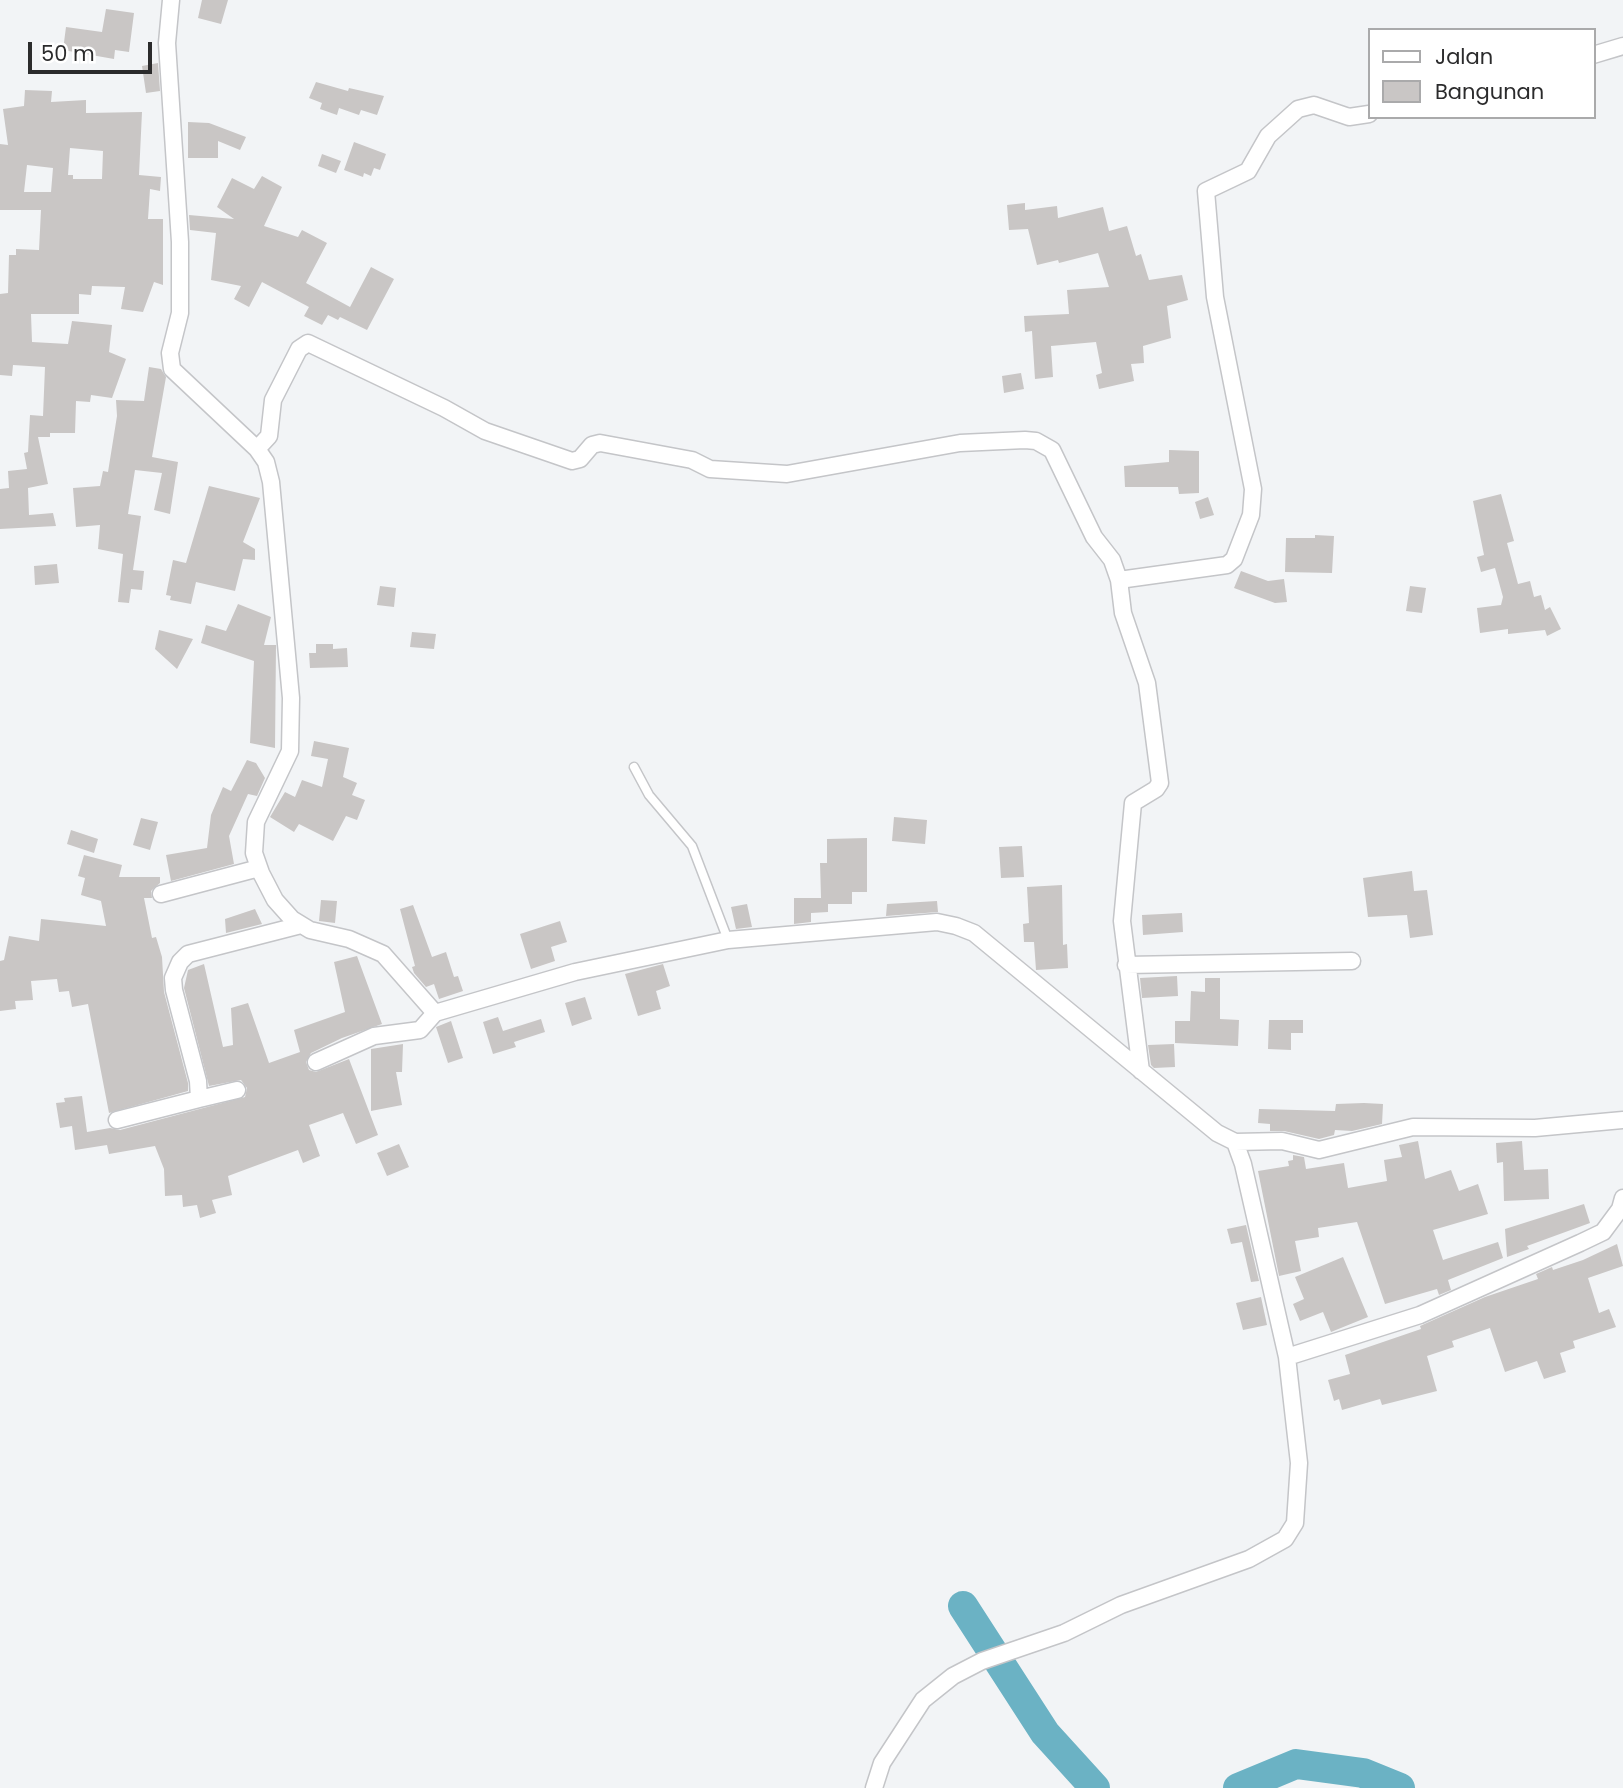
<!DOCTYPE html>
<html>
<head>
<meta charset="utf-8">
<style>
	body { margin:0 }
	#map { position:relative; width:1623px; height:1788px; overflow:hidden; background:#f2f4f6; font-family:Poppins,sans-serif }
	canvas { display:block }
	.legend { position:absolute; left:1368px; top:28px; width:228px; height:91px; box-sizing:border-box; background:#fff; border:2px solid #aaaaab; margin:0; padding:9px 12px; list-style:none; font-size:21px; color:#2b2b2c }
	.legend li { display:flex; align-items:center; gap:14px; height:35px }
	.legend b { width:35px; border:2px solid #aaaaab }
	.scale { position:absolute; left:28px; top:42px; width:124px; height:32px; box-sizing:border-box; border:4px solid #2b2b2c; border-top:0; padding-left:9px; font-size:21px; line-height:24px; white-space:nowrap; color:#2b2b2c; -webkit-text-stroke:5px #fff; paint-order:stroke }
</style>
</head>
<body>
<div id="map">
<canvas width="1623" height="1788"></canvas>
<ul class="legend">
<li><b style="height:9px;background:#fff"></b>Jalan</li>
<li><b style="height:19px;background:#c9c6c5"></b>Bangunan</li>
</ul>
<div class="scale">50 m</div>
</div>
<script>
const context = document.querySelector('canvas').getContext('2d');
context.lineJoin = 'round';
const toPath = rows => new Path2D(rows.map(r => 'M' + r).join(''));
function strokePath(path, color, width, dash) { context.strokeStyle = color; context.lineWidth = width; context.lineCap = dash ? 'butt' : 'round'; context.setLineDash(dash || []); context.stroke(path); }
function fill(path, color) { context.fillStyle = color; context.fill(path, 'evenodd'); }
strokePath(toPath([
	[963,1606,1045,1733,1095,1788],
	[1238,1788,1296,1764,1363,1773,1400,1788]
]), '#6bb2c4', 30);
fill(toPath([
	[202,0,228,0,221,24,198,18],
	[106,9,134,13,129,52,115,50,114,59,63,50,66,27,102,32],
	[158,63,160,91,146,93,142,66],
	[316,82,348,91,349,88,384,96,377,115,361,110,359,115,339,108,337,115,320,109,322,103,309,98],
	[25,90,52,91,51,102,86,100,86,113,142,112,139,175,161,177,160,191,150,189,148,219,163,219,163,285,154,282,143,312,121,309,125,287,92,286,91,295,79,294,79,314,31,314,32,342,68,344,72,321,112,325,109,352,126,359,112,398,91,395,90,402,76,401,75,433,50,433,50,437,38,437,48,484,28,488,29,515,53,513,56,526,0,529,0,489,9,488,8,471,27,469,24,453,28,452,30,415,43,416,45,367,13,365,12,376,0,375,0,294,8,293,9,255,16,255,16,249,39,250,41,210,0,210,0,144,8,145,3,109,24,106],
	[70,148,103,151,102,179,73,179,73,175,68,175],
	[27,165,53,168,51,192,24,192],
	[188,122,209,123,246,137,240,150,218,141,218,158,188,158],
	[354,142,386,154,380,170,374,168,371,176,364,173,363,177,344,170],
	[322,154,341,161,336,173,318,166],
	[262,176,282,187,264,226,298,237,302,230,327,243,306,283,350,307,371,267,394,279,367,330,340,317,338,320,328,315,322,325,304,316,309,307,262,282,249,307,234,299,241,286,211,280,216,233,190,230,189,215,234,219,217,207,232,178,254,189],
	[1025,203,1025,210,1057,206,1058,218,1103,207,1109,231,1127,226,1136,256,1141,254,1149,280,1182,275,1188,300,1167,306,1171,338,1143,346,1144,363,1131,364,1134,381,1099,389,1096,375,1102,373,1096,342,1051,346,1053,377,1035,379,1032,331,1025,332,1024,316,1069,314,1067,290,1109,287,1098,253,1059,263,1058,260,1037,265,1028,229,1009,230,1007,205],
	[149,367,161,369,166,377,152,457,178,462,170,514,154,510,162,473,135,470,128,514,141,516,133,570,144,571,142,590,131,589,129,603,118,602,123,554,98,549,100,525,76,527,73,488,100,486,103,471,108,472,117,416,116,400,144,401],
	[1021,373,1024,389,1004,393,1002,376],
	[1169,450,1199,451,1199,493,1179,494,1178,487,1125,487,1124,466,1169,462],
	[209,486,260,498,243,542,255,549,255,560,243,559,235,591,196,582,191,604,170,600,171,596,166,595,173,560,186,563],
	[1501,494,1514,541,1507,543,1518,584,1530,581,1534,597,1541,595,1545,610,1550,607,1561,629,1547,636,1545,630,1508,634,1508,629,1480,633,1477,608,1501,605,1503,597,1495,568,1481,572,1477,557,1484,555,1473,501],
	[1208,497,1214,515,1200,519,1195,502],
	[1315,535,1334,536,1332,573,1285,572,1286,538,1315,538],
	[57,564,59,583,35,585,34,566],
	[1241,571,1268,581,1284,579,1287,602,1275,603,1234,588],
	[380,586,396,588,394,607,377,605],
	[1410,586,1426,588,1422,613,1406,611],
	[238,604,271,617,264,645,276,645,275,748,250,743,254,661,201,643,206,625,226,631],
	[159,630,193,639,177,669,155,649],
	[412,632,436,634,434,649,410,647],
	[316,644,333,644,333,649,347,648,348,667,310,668,309,653,316,653],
	[314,741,349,748,343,777,357,783,352,795,365,800,357,820,346,816,333,841,299,824,294,832,270,817,285,792,295,797,302,780,322,787,328,759,311,756],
	[247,760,256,763,265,778,257,796,248,794,229,836,234,864,171,881,166,855,207,848,211,815,223,787,231,791],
	[894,817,927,820,925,844,892,841],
	[141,818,158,822,150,850,133,845],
	[71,830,98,839,94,853,67,844],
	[867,838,867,892,852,892,852,904,828,904,828,912,811,913,811,922,794,924,794,898,821,898,820,863,827,863,827,839],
	[1022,846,1024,877,1001,878,999,847],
	[84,855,122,865,119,877,160,877,160,883,151,891,152,898,144,898,152,938,156,937,162,957,164,992,188,1083,188,1091,109,1113,88,1004,72,1007,69,991,59,992,57,979,31,981,33,1000,15,1001,16,1009,0,1011,0,961,4,960,9,936,39,941,41,919,106,926,101,901,81,895,85,878,78,876],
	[1412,871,1414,891,1427,890,1433,935,1410,938,1407,915,1368,917,1363,878],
	[1062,885,1063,945,1067,944,1068,968,1036,970,1034,942,1024,942,1023,924,1029,923,1027,887],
	[321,900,337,901,335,923,319,921],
	[937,901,938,912,886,916,887,904],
	[747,904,752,927,736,929,731,907],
	[413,905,432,957,446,952,454,977,458,976,463,991,439,999,434,984,426,987,414,973,412,967,415,966,400,909],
	[255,909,262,924,226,933,225,919],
	[1182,913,1183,932,1143,935,1142,915],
	[560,921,567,942,551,947,555,961,531,969,520,934],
	[357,956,382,1024,342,1038,311,1053,306,1062,309,1070,316,1072,349,1059,378,1135,356,1144,343,1113,309,1125,320,1156,303,1163,298,1150,228,1176,232,1195,212,1200,216,1213,200,1218,197,1205,183,1207,182,1195,165,1196,164,1169,155,1146,109,1154,107,1145,75,1150,72,1126,60,1128,56,1103,65,1102,64,1098,82,1096,87,1132,110,1128,120,1130,245,1097,247,1088,241,1080,209,1086,184,988,188,970,204,964,223,1047,233,1045,231,1008,248,1003,269,1063,300,1052,294,1030,345,1012,334,962],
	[663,964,670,986,656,991,661,1009,638,1016,625,974],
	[1177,976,1178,996,1142,998,1140,978],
	[1205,978,1220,978,1220,1019,1239,1020,1238,1046,1175,1043,1175,1021,1190,1021,1191,991,1205,992],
	[585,997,592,1019,572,1026,565,1003],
	[498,1017,503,1031,541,1019,545,1032,514,1042,516,1047,493,1054,483,1022],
	[1269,1020,1303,1020,1303,1033,1291,1033,1291,1050,1268,1049],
	[451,1021,463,1058,448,1063,436,1027],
	[403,1044,402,1072,396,1072,402,1105,371,1111,371,1049],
	[1174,1044,1175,1067,1154,1068,1151,1065,1148,1045],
	[1364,1103,1383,1104,1382,1124,1352,1131,1335,1130,1334,1135,1319,1139,1284,1131,1270,1131,1270,1124,1258,1123,1259,1109,1335,1111,1336,1104],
	[1418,1141,1425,1179,1451,1170,1459,1191,1478,1184,1488,1214,1433,1230,1443,1260,1498,1242,1503,1258,1448,1280,1451,1290,1439,1295,1437,1289,1385,1304,1357,1222,1318,1228,1319,1237,1295,1241,1301,1271,1279,1276,1258,1171,1289,1166,1288,1161,1293,1160,1293,1155,1304,1157,1306,1169,1344,1163,1348,1188,1387,1181,1384,1160,1402,1157,1399,1145],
	[1522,1141,1524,1170,1548,1169,1549,1199,1504,1201,1503,1162,1497,1163,1496,1143],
	[399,1144,409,1167,387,1176,377,1153],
	[1584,1204,1590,1223,1527,1246,1529,1249,1507,1257,1505,1229],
	[1246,1225,1259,1281,1251,1282,1242,1242,1231,1244,1227,1229],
	[1617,1244,1623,1266,1588,1278,1599,1313,1609,1309,1616,1327,1573,1341,1575,1348,1560,1353,1566,1372,1544,1379,1537,1361,1505,1372,1490,1328,1452,1341,1454,1347,1427,1356,1437,1391,1382,1405,1380,1399,1342,1410,1339,1399,1334,1401,1328,1380,1350,1374,1345,1355,1421,1329,1420,1326,1485,1297,1538,1279,1536,1274,1552,1267,1553,1270,1583,1260],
	[1343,1257,1368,1317,1331,1332,1323,1312,1300,1321,1293,1304,1304,1299,1295,1277],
	[1261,1297,1267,1325,1243,1330,1236,1303]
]), '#c9c6c5');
const lane = toPath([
	[634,767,649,795,692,846,728,940]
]);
const street = toPath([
	[171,0,167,43,180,242,180,313,170,353,172,369,257,449,266,462,271,482,291,698,290,751,256,822,254,853,261,873,275,900,292,919,310,930,349,939,383,954,435,1013,575,972,728,940,937,922,956,926,974,933,1217,1133,1235,1142,1243,1164,1287,1357,1299,1463,1295,1523,1285,1539,1249,1559,1121,1605,1064,1633,982,1661,953,1676,923,1700,882,1763,874,1788],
	[1593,55,1623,46],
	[257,449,269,436,273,400,299,349,308,343,444,408,485,431,572,461,580,459,592,445,600,443,692,460,710,469,787,474,960,443,1025,440,1036,441,1052,450,1094,537,1112,560,1119,580,1123,613,1147,683,1160,783,1156,789,1133,803,1122,921,1141,1071],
	[1119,580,1227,565,1234,559,1251,515,1253,489,1215,297,1206,191,1248,171,1268,136,1298,109,1314,105,1349,117,1369,114],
	[161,894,259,868],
	[1126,965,1352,961],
	[316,1062,374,1036,420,1030,435,1013],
	[199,1099,237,1090],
	[117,1120,199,1099,198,1081,174,990,173,978,180,962,188,954,301,925],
	[1235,1142,1282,1141,1319,1150,1413,1127,1535,1128,1623,1120],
	[1287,1357,1420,1315,1580,1243,1603,1232,1620,1209,1623,1198]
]);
strokePath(lane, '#c4c5c8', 11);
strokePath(street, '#c4c5c8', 19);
strokePath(lane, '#fff', 8);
strokePath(street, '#fff', 16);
</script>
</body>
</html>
